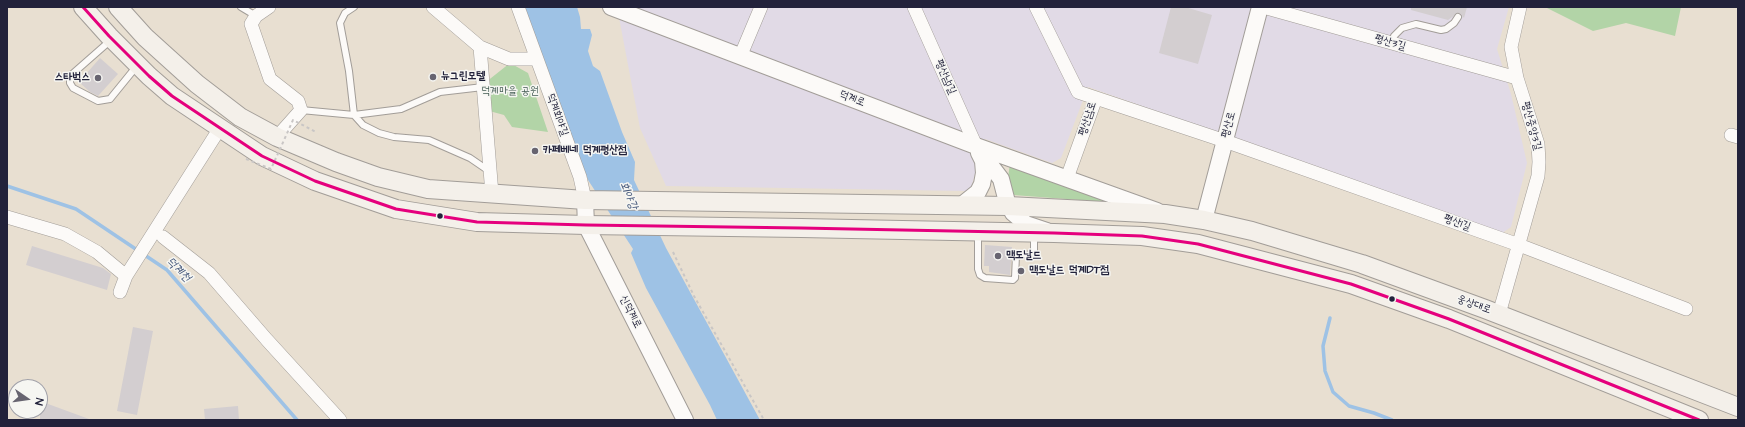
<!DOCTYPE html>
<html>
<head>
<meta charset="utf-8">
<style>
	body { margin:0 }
	#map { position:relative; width:1745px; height:427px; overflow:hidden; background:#e8dfd1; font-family:"Architects Daughter",sans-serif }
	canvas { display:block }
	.frame { position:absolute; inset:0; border:8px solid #22223b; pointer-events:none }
	.north { position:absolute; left:8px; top:379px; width:40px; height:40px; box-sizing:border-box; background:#f6f6f2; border:1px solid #a1a1a9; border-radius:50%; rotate:103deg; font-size:11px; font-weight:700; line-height:16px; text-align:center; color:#22223b }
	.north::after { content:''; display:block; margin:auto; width:14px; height:18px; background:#676470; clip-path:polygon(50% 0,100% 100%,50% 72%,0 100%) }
</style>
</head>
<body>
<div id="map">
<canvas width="1745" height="427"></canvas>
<div class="frame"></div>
<div class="north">N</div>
</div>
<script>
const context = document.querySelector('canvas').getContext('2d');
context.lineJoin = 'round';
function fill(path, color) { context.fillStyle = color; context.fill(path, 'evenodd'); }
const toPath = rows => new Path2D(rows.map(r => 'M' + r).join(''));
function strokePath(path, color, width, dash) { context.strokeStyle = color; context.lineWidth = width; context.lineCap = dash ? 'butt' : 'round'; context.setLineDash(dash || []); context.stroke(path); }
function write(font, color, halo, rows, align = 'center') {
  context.font = font + ' "Architects Daughter","Poor Story",sans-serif'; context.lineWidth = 3; context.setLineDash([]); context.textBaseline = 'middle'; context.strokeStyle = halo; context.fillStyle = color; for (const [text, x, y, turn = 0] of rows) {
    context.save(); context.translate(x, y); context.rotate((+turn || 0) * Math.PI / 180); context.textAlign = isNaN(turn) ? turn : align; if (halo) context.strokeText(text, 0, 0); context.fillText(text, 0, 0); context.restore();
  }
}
fill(toPath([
	[617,7,1509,7,1497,49,1511,94,1527,163,1511,227,1502,233,1088,87,1061,158,1052,163,985,139,971,188,965,191,666,186,640,128]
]), '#e1dae6');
fill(toPath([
	[1545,7,1681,7,1675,36,1626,23,1593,31],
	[510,63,528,73,548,132,512,127,504,115,482,109,481,86],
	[1010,163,1119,203,1013,195,1008,178]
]), '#b2d4a7');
fill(toPath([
	[525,7,577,7,580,17,581,29,590,29,592,35,588,51,593,66,600,71,622,132,635,162,634,180,666,248,760,420,717,420,710,405,646,288,631,253,633,249,588,180,524,9]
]), '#9ec2e5');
strokePath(toPath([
	[7,186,76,209,167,270,297,420],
	[1330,318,1323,346,1325,371,1333,392,1349,406,1374,413,1392,420]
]), '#9ec2e5', 3.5);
fill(toPath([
	[1171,7,1185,7,1212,15,1198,64,1159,53],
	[1411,7,1467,7,1464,18,1461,14,1458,13,1448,20,1411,10],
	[100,58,118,74,98,96,90,92,79,82],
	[985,245,1012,247,1010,275,989,272,989,266,984,266],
	[32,246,103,268,111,274,107,290,26,265],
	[133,327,153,331,137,415,117,411],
	[40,401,89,419,89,420,40,420],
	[238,406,239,420,205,420,204,409]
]), '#d3ced0');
const service = toPath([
	[241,7,256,16],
	[354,7,345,13,340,23,349,71,354,115,363,125,379,133,394,137,429,140,470,158,489,171],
	[111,40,70,76,70,83,73,88,98,101,110,99,136,67],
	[1393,44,1394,36,1402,28,1416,24,1441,30,1446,29,1454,23,1458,17],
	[301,110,354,115,401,109,440,92,483,87],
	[978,233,978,269,980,275,985,278,1013,280,1015,278,1016,255,1018,254,1034,255,1034,234]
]);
const minor = toPath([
	[269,7,256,16,251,24,270,79,298,101,301,110,277,137],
	[433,7,480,47,509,59,536,59],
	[518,7,580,177,585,200],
	[914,7,976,146],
	[1036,7,1078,92,1096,98,1067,178],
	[1263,7,1517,78],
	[480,47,492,194],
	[740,57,761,7],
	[1096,98,1225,141,1519,245,1686,309],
	[1731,135,1738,137],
	[7,217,65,234,97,252,126,276],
	[163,237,209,273,267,340,340,420],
	[120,292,126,276,220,128],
	[1499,314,1538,176,1539,162,1538,144,1517,78,1511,47,1520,7]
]);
const tertiary = toPath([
	[611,7,976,146,1157,211],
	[976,146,1001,179,1007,202,1013,213,1026,224,1047,231],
	[585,200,586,225,685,420],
	[963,204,978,192,982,184,984,173,983,161,979,153],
	[1204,220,1260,7]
]);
const secondary = toPath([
	[83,7,109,36,149,76,172,96,262,156,315,181,396,209,477,222,586,225,801,228,1054,233,1142,236,1198,244,1351,284,1449,319,1699,420],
	[118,7,145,37,197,84,240,117,277,137,336,162,378,177,428,189,585,200,1008,206,1165,214,1204,220,1252,231,1362,264,1485,309,1738,407]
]);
strokePath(service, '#a29d98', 8);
strokePath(minor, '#a29d98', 14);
strokePath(tertiary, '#a29d98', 18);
strokePath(secondary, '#a29d98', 20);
strokePath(toPath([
	[673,252,694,296,764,420]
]), '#c9c6c5', 2, [3, 3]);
strokePath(service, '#fcfaf8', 6);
strokePath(minor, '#fcfaf8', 13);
strokePath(tertiary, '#fcfaf8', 16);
strokePath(secondary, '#f4f0ea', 18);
strokePath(toPath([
	[246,159,271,169,293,120,316,132]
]), '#c9c6c5', 2, [3, 3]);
strokePath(toPath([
	[83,7,109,36,149,76,172,96,262,156,315,181,396,209,477,222,586,225,801,228,1054,233,1142,236,1198,244,1351,284,1449,319,1699,420]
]), '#e5007d', 3);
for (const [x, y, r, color] of [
	[433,77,4,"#676470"],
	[98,78,4,"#676470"],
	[535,151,4,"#676470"],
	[440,216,3.5,"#22223b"],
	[998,256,4,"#676470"],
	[1021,271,4,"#676470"],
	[1392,299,3.5,"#22223b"]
]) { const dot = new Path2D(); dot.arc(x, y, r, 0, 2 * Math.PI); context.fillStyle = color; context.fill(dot); strokePath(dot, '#f6f6f2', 1.5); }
write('11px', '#22223b', '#f6f6f2', [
	["평산3길",1390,43,16],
	["평산남1길",945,77,66],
	["덕계로",852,99,21],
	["덕계회야길",557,115,70],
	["평산남로",1088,119,-72],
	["평산로",1229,125,-75],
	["평산중앙3길",1531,126,75],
	["평산1길",1457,223,20],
	["웅상대로",1474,305,20],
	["신덕계로",630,312,63]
]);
write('bold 11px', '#22223b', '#f6f6f2', [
	["뉴그린모텔",441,77],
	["스타벅스",90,78,"right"],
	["카페베네 덕계평산점",543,151],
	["맥도날드",1006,256],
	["맥도날드 덕계DT점",1029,271]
], 'left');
write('11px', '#455d55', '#f6f6f2', [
	["덕계마을 공원",510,92]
]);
write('italic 12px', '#425579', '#f6f6f2', [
	["회야강",628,196,67],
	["덕계천",178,270,45]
]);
</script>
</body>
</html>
